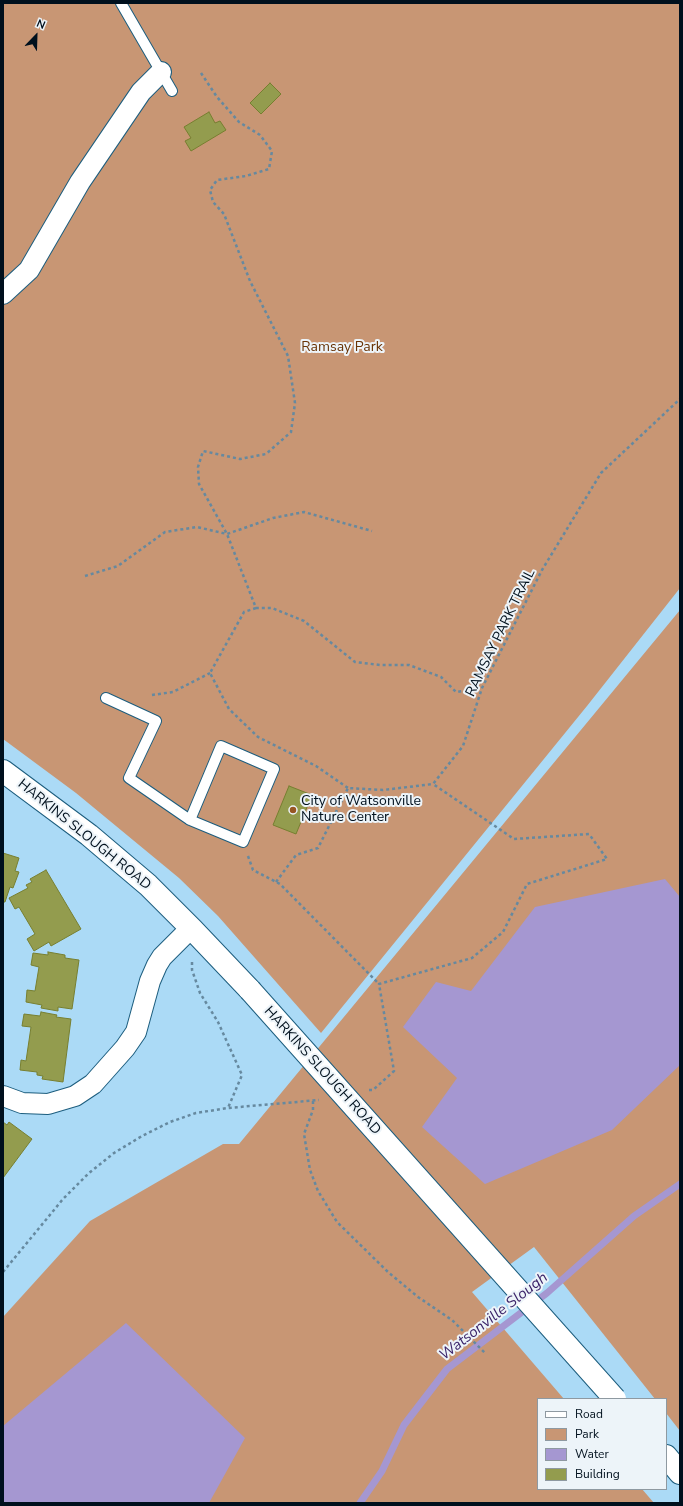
<!DOCTYPE html>
<html>
<head>
<meta charset="utf-8">
<style>
	body { margin:0 }
	#map { position:relative; width:683px; height:1506px; overflow:hidden; background:#abdaf6; font-family:"Nunito Sans",sans-serif }
	canvas { display:block }
	.frame { position:absolute; inset:0; border:4px solid #00101d; pointer-events:none }
	.legend { position:absolute; left:537px; top:1398px; width:130px; height:92px; box-sizing:border-box; background:#edf4f9; border:1px solid #8e99a1; margin:0; padding:5px 7px; list-style:none; font-size:12px; color:#00101d }
	.legend li { display:flex; align-items:center; gap:8px; height:20px }
	.legend b { width:20px; border:1px solid #8e99a1 }
	.north { position:absolute; left:16px; top:16px; width:40px; height:40px; -webkit-text-stroke:3px #edf4f9; paint-order:stroke; rotate:23deg; font-size:11px; font-weight:700; line-height:16px; text-align:center; color:#00101d }
	.north::after { content:''; display:block; margin:auto; width:14px; height:18px; background:#00101d; clip-path:polygon(50% 0,100% 100%,50% 72%,0 100%) }
</style>
</head>
<body>
<div id="map">
<canvas width="683" height="1506"></canvas>
<div class="frame"></div>
<ul class="legend">
<li><b style="height:5px;background:#fff"></b>Road</li>
<li><b style="height:11px;background:#c89674"></b>Park</li>
<li><b style="height:11px;background:#a597d1"></b>Water</li>
<li><b style="height:11px;background:#939c4e"></b>Building</li>
</ul>
<div class="north">N</div>
</div>
<script>
const context = document.querySelector('canvas').getContext('2d');
context.lineJoin = 'round';
function fill(path, color) { context.fillStyle = color; context.fill(path, 'evenodd'); }
const toPath = rows => new Path2D(rows.map(r => 'M' + r).join(''));
function strokePath(path, color, width, dash) { context.strokeStyle = color; context.lineWidth = width; context.lineCap = dash ? 'butt' : 'round'; context.setLineDash(dash || []); context.stroke(path); }
function write(font, color, halo, rows, align = 'center') {
  context.font = font + ' "Nunito Sans",sans-serif'; context.lineWidth = 4; context.setLineDash([]); context.textBaseline = 'middle'; context.strokeStyle = halo; context.fillStyle = color; for (const [text, x, y, turn = 0] of rows) {
    context.save(); context.translate(x, y); context.rotate((+turn || 0) * Math.PI / 180); context.textAlign = isNaN(turn) ? turn : align; if (halo) context.strokeText(text, 0, 0); context.fillText(text, 0, 0); context.restore();
  }
}
fill(toPath([
	[3,3,680,3,680,588,587,706,321,1033,218,916,179,878,76,793,3,739],
	[680,610,680,1431,666,1413,666,1399,655,1399,534,1247,472,1292,564,1399,538,1399,538,1489,642,1489,654,1503,3,1503,3,1317,90,1221,223,1144,239,1144]
]), '#c89674');
fill(toPath([
	[665,879,680,897,680,1065,612,1130,485,1184,422,1127,457,1078,403,1027,436,982,471,991,535,907],
	[126,1323,245,1438,209,1503,3,1503,3,1426]
]), '#a597d1');
strokePath(toPath([
	[360,1503,382,1471,404,1425,447,1369,547,1293,634,1216,680,1184]
]), '#a597d1', 7);
const building = toPath([
	[270,83,281,94,261,114,250,103,270,83],
	[209,112,215,123,220,121,226,130,191,151,185,141,191,138,184,127,209,112],
	[289,786,312,795,296,834,273,825,289,786],
	[3,853,19,858,15,871,19,872,13,888,10,887,5,902,3,902,3,853],
	[46,870,81,929,51,946,49,942,34,951,27,939,35,934,19,907,15,909,9,898,28,888,26,885,32,882,30,879,46,870],
	[48,952,65,955,65,958,79,960,72,1009,58,1007,58,1011,41,1008,42,1005,26,1002,27,990,35,991,39,967,31,965,33,953,48,955,48,952],
	[41,1012,57,1015,56,1017,71,1019,63,1082,42,1079,43,1076,37,1075,37,1072,20,1070,21,1060,26,1061,31,1027,22,1026,24,1014,40,1016,41,1012],
	[3,1122,7,1125,9,1122,32,1139,3,1178,3,1122]
]);
fill(building, '#939c4e');
strokePath(building, '#777f30', 1);
const service = toPath([
	[121,3,172,91],
	[106,698,156,721,129,778,190,820,221,746,274,769,243,842,190,820]
]);
const minor = toPath([
	[3,294,29,270,80,182,141,92,161,72],
	[3,1096,22,1103,48,1104,75,1096,93,1084,125,1048,136,1032,150,981,157,965,162,957,191,928]
]);
const secondary = toPath([
	[3,771,89,835,148,885,193,930,250,990],
	[666,1456,680,1473]
]);
strokePath(service, '#1c5d7e', 12);
strokePath(minor, '#1c5d7e', 22);
strokePath(secondary, '#1c5d7e', 24);
strokePath(toPath([
	[201,73,217,97,239,122,260,135,272,151,269,169,246,176,217,180,210,190,213,202,224,214,250,281,288,356,295,403,291,432,266,454,240,459,203,451,198,467,199,484,227,534,256,608,272,608,304,621,355,662,380,665,409,665,441,677,456,692,482,688],
	[85,576,118,566,165,532,197,527,227,534,273,518,304,512,372,531],
	[256,608,244,612,210,673,229,709,258,737,316,766,348,788],
	[152,695,173,692,210,673],
	[248,856,253,870,280,884,379,984],
	[276,882,296,855,318,848,348,788,383,790,433,784],
	[192,962,192,970,200,993,218,1022,242,1075,228,1108],
	[369,1090,373,1090,394,1071,379,984,472,958,503,932,527,884,607,859,589,834,514,839,433,784,463,746,482,688,542,570,601,473,680,399],
	[313,1101,313,1110,304,1134,310,1170,318,1191,337,1222,388,1272,418,1297,452,1320,485,1353],
	[3,1272,63,1199,89,1173,114,1153,142,1136,170,1122,196,1113,228,1108,319,1100]
]), '#66899f', 2.5, [3, 3]);
strokePath(service, '#fff', 10);
strokePath(minor, '#fff', 20);
strokePath(secondary, '#fff', 22);
const secondaryBridge = toPath([
	[250,990,615,1399]
]);
strokePath(secondaryBridge, '#1c5d7e', 24, []);
strokePath(secondaryBridge, '#fff', 22);
for (const [x, y, r, color] of [
	[293,810,4,"#975623"]
]) { const dot = new Path2D(); dot.arc(x, y, r, 0, 2 * Math.PI); context.fillStyle = color; context.fill(dot); strokePath(dot, '#edf4f9', 1.5); }
write('14px', '#693406', '#edf4f9', [
	["Ramsay Park",342,348]
]);
write('14px', '#00101d', '#edf4f9', [
	["RAMSAY PARK TRAIL",501,633,-64],
	["HARKINS SLOUGH ROAD",84,835,39],
	["HARKINS SLOUGH ROAD",322,1071,48]
]);
write('14px', '#00101d', '#edf4f9', [
	["City of Watsonville",301,802],
	["Nature Center",301,818]
], 'left');
write('italic 15px', '#3b2469', '#edf4f9', [
	["Watsonville Slough",494,1317,-38]
]);
</script>
</body>
</html>
